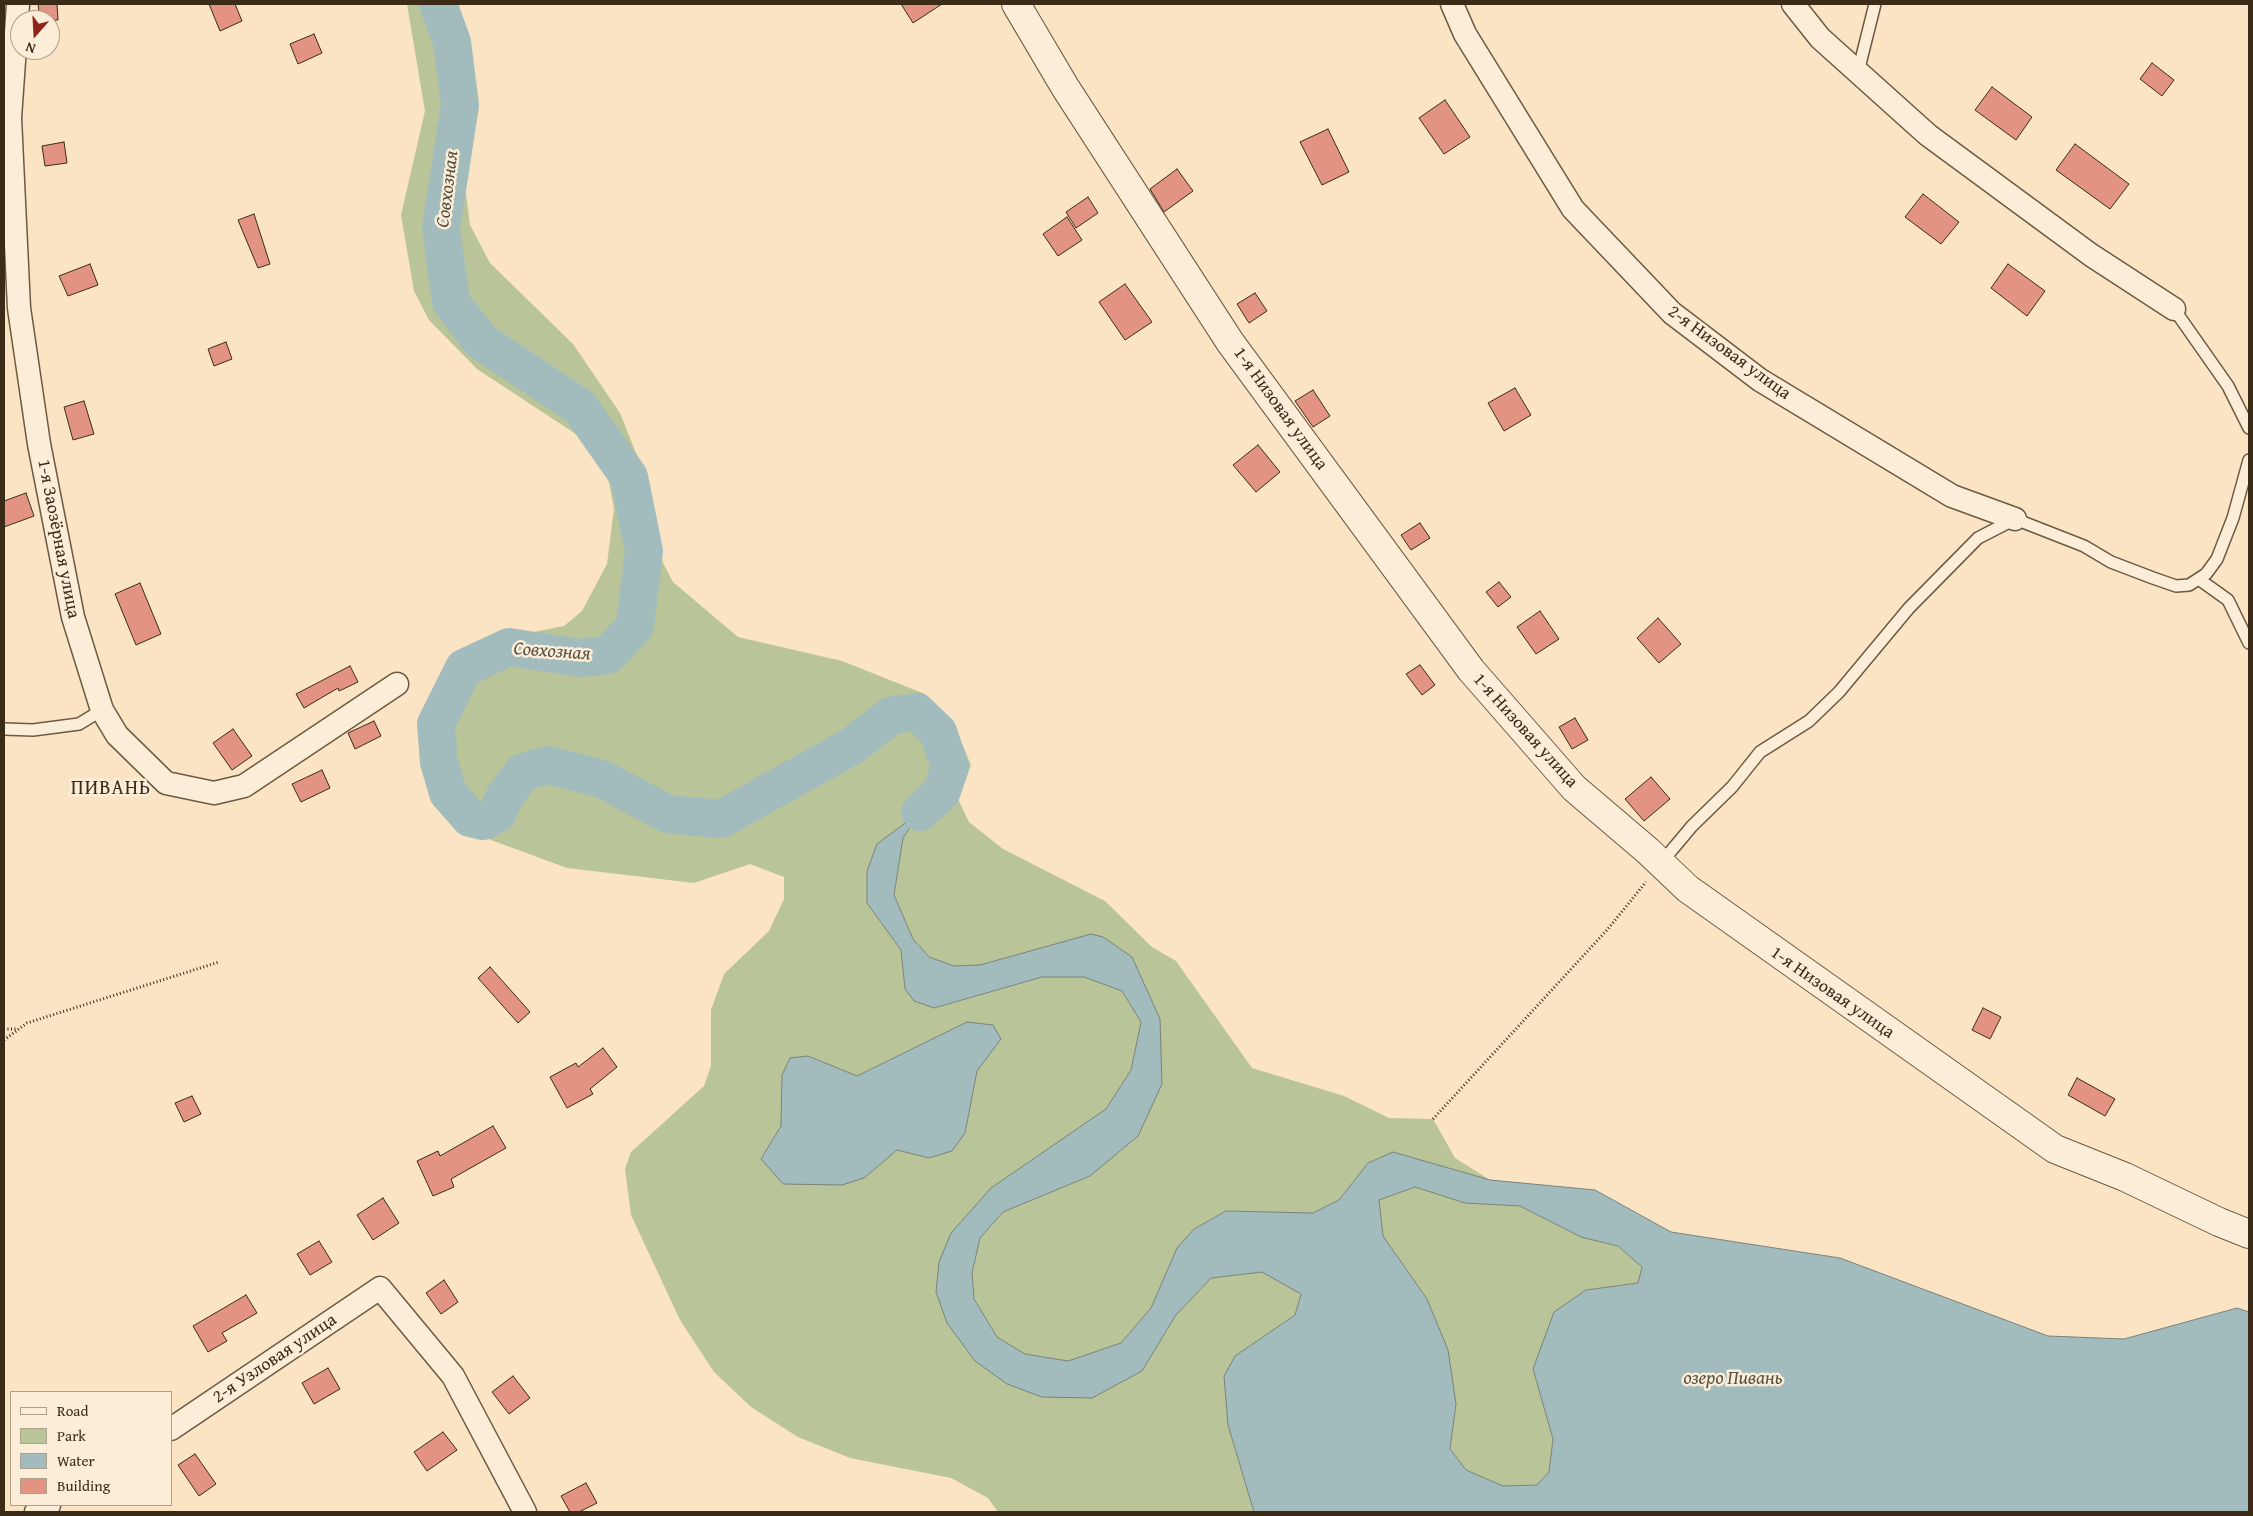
<!DOCTYPE html>
<html>
<head>
<meta charset="utf-8">
<style>
	body { margin:0 }
	#map { position:relative; width:2253px; height:1516px; overflow:hidden; background:#fae4c3; font-family:"Gentium Book Plus",serif }
	canvas { display:block }
	.frame { position:absolute; inset:0; border:5px solid #3c2c17; pointer-events:none }
	.legend { position:absolute; left:10px; top:1391px; width:162px; height:115px; box-sizing:border-box; background:#fcedd8; border:1px solid #afa08b; margin:0; padding:6px 9px; list-style:none; font-size:15px; color:#3c2c17 }
	.legend li { display:flex; align-items:center; gap:10px; height:25px }
	.legend b { width:25px; border:1px solid #afa08b }
	.north { position:absolute; left:10px; top:10px; width:50px; height:50px; box-sizing:border-box; background:#fcedd8; border:1px solid #afa08b; border-radius:50%; rotate:199deg; font-size:14px; font-weight:700; line-height:20px; text-align:center; color:#3c2c17 }
	.north::after { content:''; display:block; margin:auto; width:18px; height:22px; background:#8f2418; clip-path:polygon(50% 0,100% 100%,50% 72%,0 100%) }
</style>
</head>
<body>
<div id="map">
<canvas width="2253" height="1516"></canvas>
<div class="frame"></div>
<ul class="legend">
<li><b style="height:6px;background:#fcedd8"></b>Road</li>
<li><b style="height:14px;background:#b9c598"></b>Park</li>
<li><b style="height:14px;background:#a2bcbd"></b>Water</li>
<li><b style="height:14px;background:#e29381"></b>Building</li>
</ul>
<div class="north">N</div>
</div>
<script>
const context = document.querySelector('canvas').getContext('2d');
context.lineJoin = 'round';
function fill(path, color) { context.fillStyle = color; context.fill(path, 'evenodd'); }
const toPath = rows => new Path2D(rows.map(r => 'M' + r).join(''));
function strokePath(path, color, width, dash) { context.strokeStyle = color; context.lineWidth = width; context.lineCap = dash ? 'butt' : 'round'; context.setLineDash(dash || []); context.stroke(path); }
function write(font, color, halo, rows, align = 'center') {
  context.font = font + ' "Gentium Book Plus",serif'; context.lineWidth = 5; context.setLineDash([]); context.textBaseline = 'middle'; context.strokeStyle = halo; context.fillStyle = color; for (const [text, x, y, turn = 0] of rows) {
    context.save(); context.translate(x, y); context.rotate((+turn || 0) * Math.PI / 180); context.textAlign = isNaN(turn) ? turn : align; if (halo) context.strokeText(text, 0, 0); context.fillText(text, 0, 0); context.restore();
  }
}
fill(toPath([
	[407,4,457,4,464,39,468,103,463,170,470,225,490,263,573,344,620,413,645,476,663,563,673,582,738,637,842,661,925,694,959,737,971,765,958,799,969,822,1003,849,1105,901,1152,947,1176,961,1252,1068,1344,1096,1389,1118,1433,1119,1455,1158,1490,1180,1393,1152,1368,1163,1339,1200,1313,1213,1226,1211,1194,1229,1178,1248,1151,1308,1121,1343,1068,1361,1025,1354,997,1337,974,1299,972,1273,980,1238,1003,1212,1090,1176,1160,1019,1091,934,980,965,954,966,929,957,913,939,894,895,903,838,919,813,877,844,867,903,901,950,905,989,934,1008,1042,977,1084,977,1122,991,1141,1022,1131,1070,1106,1110,991,1188,952,1233,975,1361,1142,1371,1176,1315,1211,1278,1262,1272,1301,1293,1295,1315,1235,1356,1228,1425,1254,1512,998,1512,988,1498,951,1478,850,1458,798,1437,751,1407,714,1372,680,1320,631,1215,625,1169,631,1152,704,1086,711,1066,711,1010,724,974,769,931,784,899,784,877,750,864,694,883,567,868,491,840,445,814,429,761,432,718,457,661,498,639,564,626,582,611,607,564,614,509,608,477,588,442,477,369,429,320,414,291,401,215,425,111],
	[967,1022,1000,1039,977,1071,965,1133,928,1158,897,1150,864,1178,761,1159,781,1126,808,1056,857,1076],
	[1415,1187,1465,1203,1520,1206,1581,1237,1618,1246,1642,1267,1638,1283,1586,1290,1533,1369,1553,1439,1549,1472,1537,1485,1503,1486,1466,1470,1450,1449,1456,1404,1427,1299,1383,1236,1379,1200]
]), '#b9c598');
const water = toPath([
	[920,812,903,838,894,895,913,939,929,957,954,966,980,965,1091,934,1103,937,1132,957,1160,1019,1162,1084,1138,1136,1090,1176,1003,1212,980,1238,972,1273,974,1299,997,1337,1025,1354,1068,1361,1121,1343,1151,1308,1177,1248,1194,1229,1226,1211,1313,1213,1339,1200,1368,1163,1393,1152,1490,1180,1595,1190,1671,1232,1840,1258,2048,1336,2124,1339,2237,1308,2249,1312,2249,1512,1254,1512,1228,1425,1224,1376,1235,1356,1295,1315,1301,1294,1262,1272,1211,1278,1176,1315,1142,1371,1092,1398,1042,1397,1007,1384,975,1361,947,1323,936,1292,939,1262,951,1233,991,1188,1106,1109,1131,1070,1141,1022,1122,991,1084,977,1042,977,934,1008,914,1001,905,989,901,950,867,903,867,871,877,844,920,812],
	[1415,1187,1465,1203,1520,1206,1581,1237,1618,1246,1642,1267,1638,1283,1586,1290,1554,1312,1533,1369,1553,1439,1549,1472,1537,1485,1503,1486,1466,1470,1450,1449,1456,1404,1448,1350,1427,1299,1383,1236,1379,1200,1415,1187],
	[967,1022,993,1025,1001,1039,977,1071,965,1133,952,1151,929,1158,897,1150,864,1178,842,1185,783,1184,761,1159,781,1126,782,1075,790,1058,808,1056,857,1076,967,1022]
]);
fill(water, '#a2bcbd');
strokePath(water, '#79827b', 1);
strokePath(toPath([
	[438,4,452,42,460,105,441,228,451,302,481,341,580,407,629,477,644,551,635,626,608,655,579,658,509,647,464,668,436,724,439,762,448,793,470,818,483,821,497,814,505,796,523,772,548,765,602,779,668,814,721,819,852,746,892,715,917,712,938,732,950,767,942,791,920,812]
]), '#a2bcbd', 38);
const building = toPath([
	[38,4,57,4,58,20,40,20,38,4],
	[209,4,235,4,242,21,220,31,209,4],
	[901,4,942,4,913,23,901,4],
	[314,34,322,53,298,64,290,44,314,34],
	[2152,63,2174,80,2162,96,2140,79,2152,63],
	[1992,87,2032,117,2016,140,1975,110,1992,87],
	[1445,100,1470,137,1444,154,1419,118,1445,100],
	[1328,129,1349,172,1322,185,1300,142,1328,129],
	[64,142,67,163,45,166,42,146,64,142],
	[2075,144,2129,184,2110,209,2056,170,2075,144],
	[1177,169,1193,191,1164,212,1150,189,1177,169],
	[1923,194,1959,222,1941,244,1905,217,1923,194],
	[1088,197,1098,213,1076,228,1066,212,1088,197],
	[254,214,270,264,258,268,238,220,254,214],
	[1067,217,1082,240,1058,256,1043,234,1067,217],
	[90,264,98,285,68,296,59,276,90,264],
	[2008,264,2045,291,2027,316,1991,288,2008,264],
	[1125,284,1152,322,1125,340,1099,302,1125,284],
	[1255,293,1267,311,1249,323,1237,304,1255,293],
	[226,342,232,359,214,366,208,349,226,342],
	[1515,388,1531,415,1504,431,1488,403,1515,388],
	[1313,390,1330,416,1313,427,1295,401,1313,390],
	[84,401,94,434,73,440,64,407,84,401],
	[1258,445,1280,472,1256,492,1233,465,1258,445],
	[26,493,34,516,4,527,4,501,26,493],
	[1420,523,1430,538,1411,550,1401,535,1420,523],
	[1499,582,1511,597,1498,607,1486,592,1499,582],
	[140,583,161,634,136,645,115,594,140,583],
	[1540,611,1559,639,1536,654,1517,627,1540,611],
	[1658,618,1681,644,1659,663,1637,638,1658,618],
	[1420,665,1435,685,1422,695,1406,674,1420,665],
	[350,666,358,682,339,691,338,688,304,708,296,694,350,666],
	[1575,718,1588,740,1572,749,1559,727,1575,718],
	[374,721,381,736,355,749,348,733,374,721],
	[233,729,252,756,232,770,213,743,233,729],
	[322,770,330,788,301,802,292,784,322,770],
	[1651,777,1670,799,1644,821,1625,799,1651,777],
	[490,967,530,1012,518,1023,478,978,490,967],
	[1983,1008,2001,1017,1990,1039,1972,1030,1983,1008],
	[603,1048,617,1067,590,1089,593,1094,567,1108,550,1077,576,1063,578,1067,603,1048],
	[2077,1078,2115,1099,2105,1116,2068,1095,2077,1078],
	[192,1096,201,1114,184,1122,175,1103,192,1096],
	[493,1126,506,1148,451,1179,454,1187,433,1196,417,1161,438,1151,440,1156,493,1126],
	[383,1198,399,1223,373,1240,357,1215,383,1198],
	[319,1241,332,1262,310,1275,297,1254,319,1241],
	[444,1280,458,1302,441,1314,426,1293,444,1280],
	[246,1295,257,1313,222,1333,227,1341,208,1352,193,1326,246,1295],
	[328,1368,340,1389,314,1404,302,1383,328,1368],
	[513,1376,530,1398,509,1414,492,1392,513,1376],
	[443,1432,457,1450,427,1471,414,1452,443,1432],
	[195,1454,216,1484,199,1496,178,1465,195,1454],
	[586,1483,597,1503,579,1512,570,1512,561,1496,586,1483]
]);
fill(building, '#e29381');
strokePath(building, '#3c2c17', 1);
const service = toPath([
	[1858,72,1875,4],
	[2174,309,2228,386,2249,428],
	[2200,580,2228,600,2249,643],
	[4,729,33,730,79,724,102,710],
	[1661,863,1692,826,1732,787,1760,752,1809,721,1839,692,1909,608,1978,538,2015,519,2084,546,2111,562,2153,578,2176,586,2189,585,2206,574,2217,559,2233,518,2249,460]
]);
const minor = toPath([
	[18,4,10,118,19,308,39,444,73,617,102,710,117,735,166,783,214,793,244,786,397,684],
	[1452,4,1465,34,1573,209,1672,313,1760,380,1952,496,2015,519],
	[1793,4,1820,38,1928,135,2091,255,2174,309],
	[171,1429,380,1288,453,1376,525,1512],
	[36,1512,49,1505]
]);
const tertiary = toPath([
	[1016,4,1065,87,1230,342,1471,670,1574,788,1648,851,1688,889,2055,1149,2125,1177,2219,1222,2249,1234]
]);
strokePath(service, '#6c5a42', 14);
strokePath(minor, '#6c5a42', 25);
strokePath(tertiary, '#6c5a42', 30);
strokePath(toPath([
	[4,1029,18,1029],
	[4,1040,27,1023,219,962],
	[1433,1119,1607,930,1646,882]
]), '#3c2c17', 3, [1, 2.5]);
strokePath(service, '#fcedd8', 11);
strokePath(minor, '#fcedd8', 22);
strokePath(tertiary, '#fcedd8', 28);
write('18px', '#3c2c17', '#fcedd8', [
	["2-я Низовая улица",1729,353,36],
	["1-я Низовая улица",1280,409,54],
	["1-я Заозёрная улица",58,539,79],
	["1-я Низовая улица",1525,731,48],
	["1-я Низовая улица",1832,993,35],
	["2-я Узловая улица",275,1359,-34]
]);
write('italic 19px', '#565040', '#fcedd8', [
	["Совхозная",448,189,-83],
	["Совхозная",552,652,4],
	["озеро Пивань",1733,1379]
]);
context.letterSpacing = '1px';
write('20px', '#3c2c17', '#fcedd8', [
	["ПИВАНЬ",111,789]
]);
context.letterSpacing = '0px';
</script>
</body>
</html>
